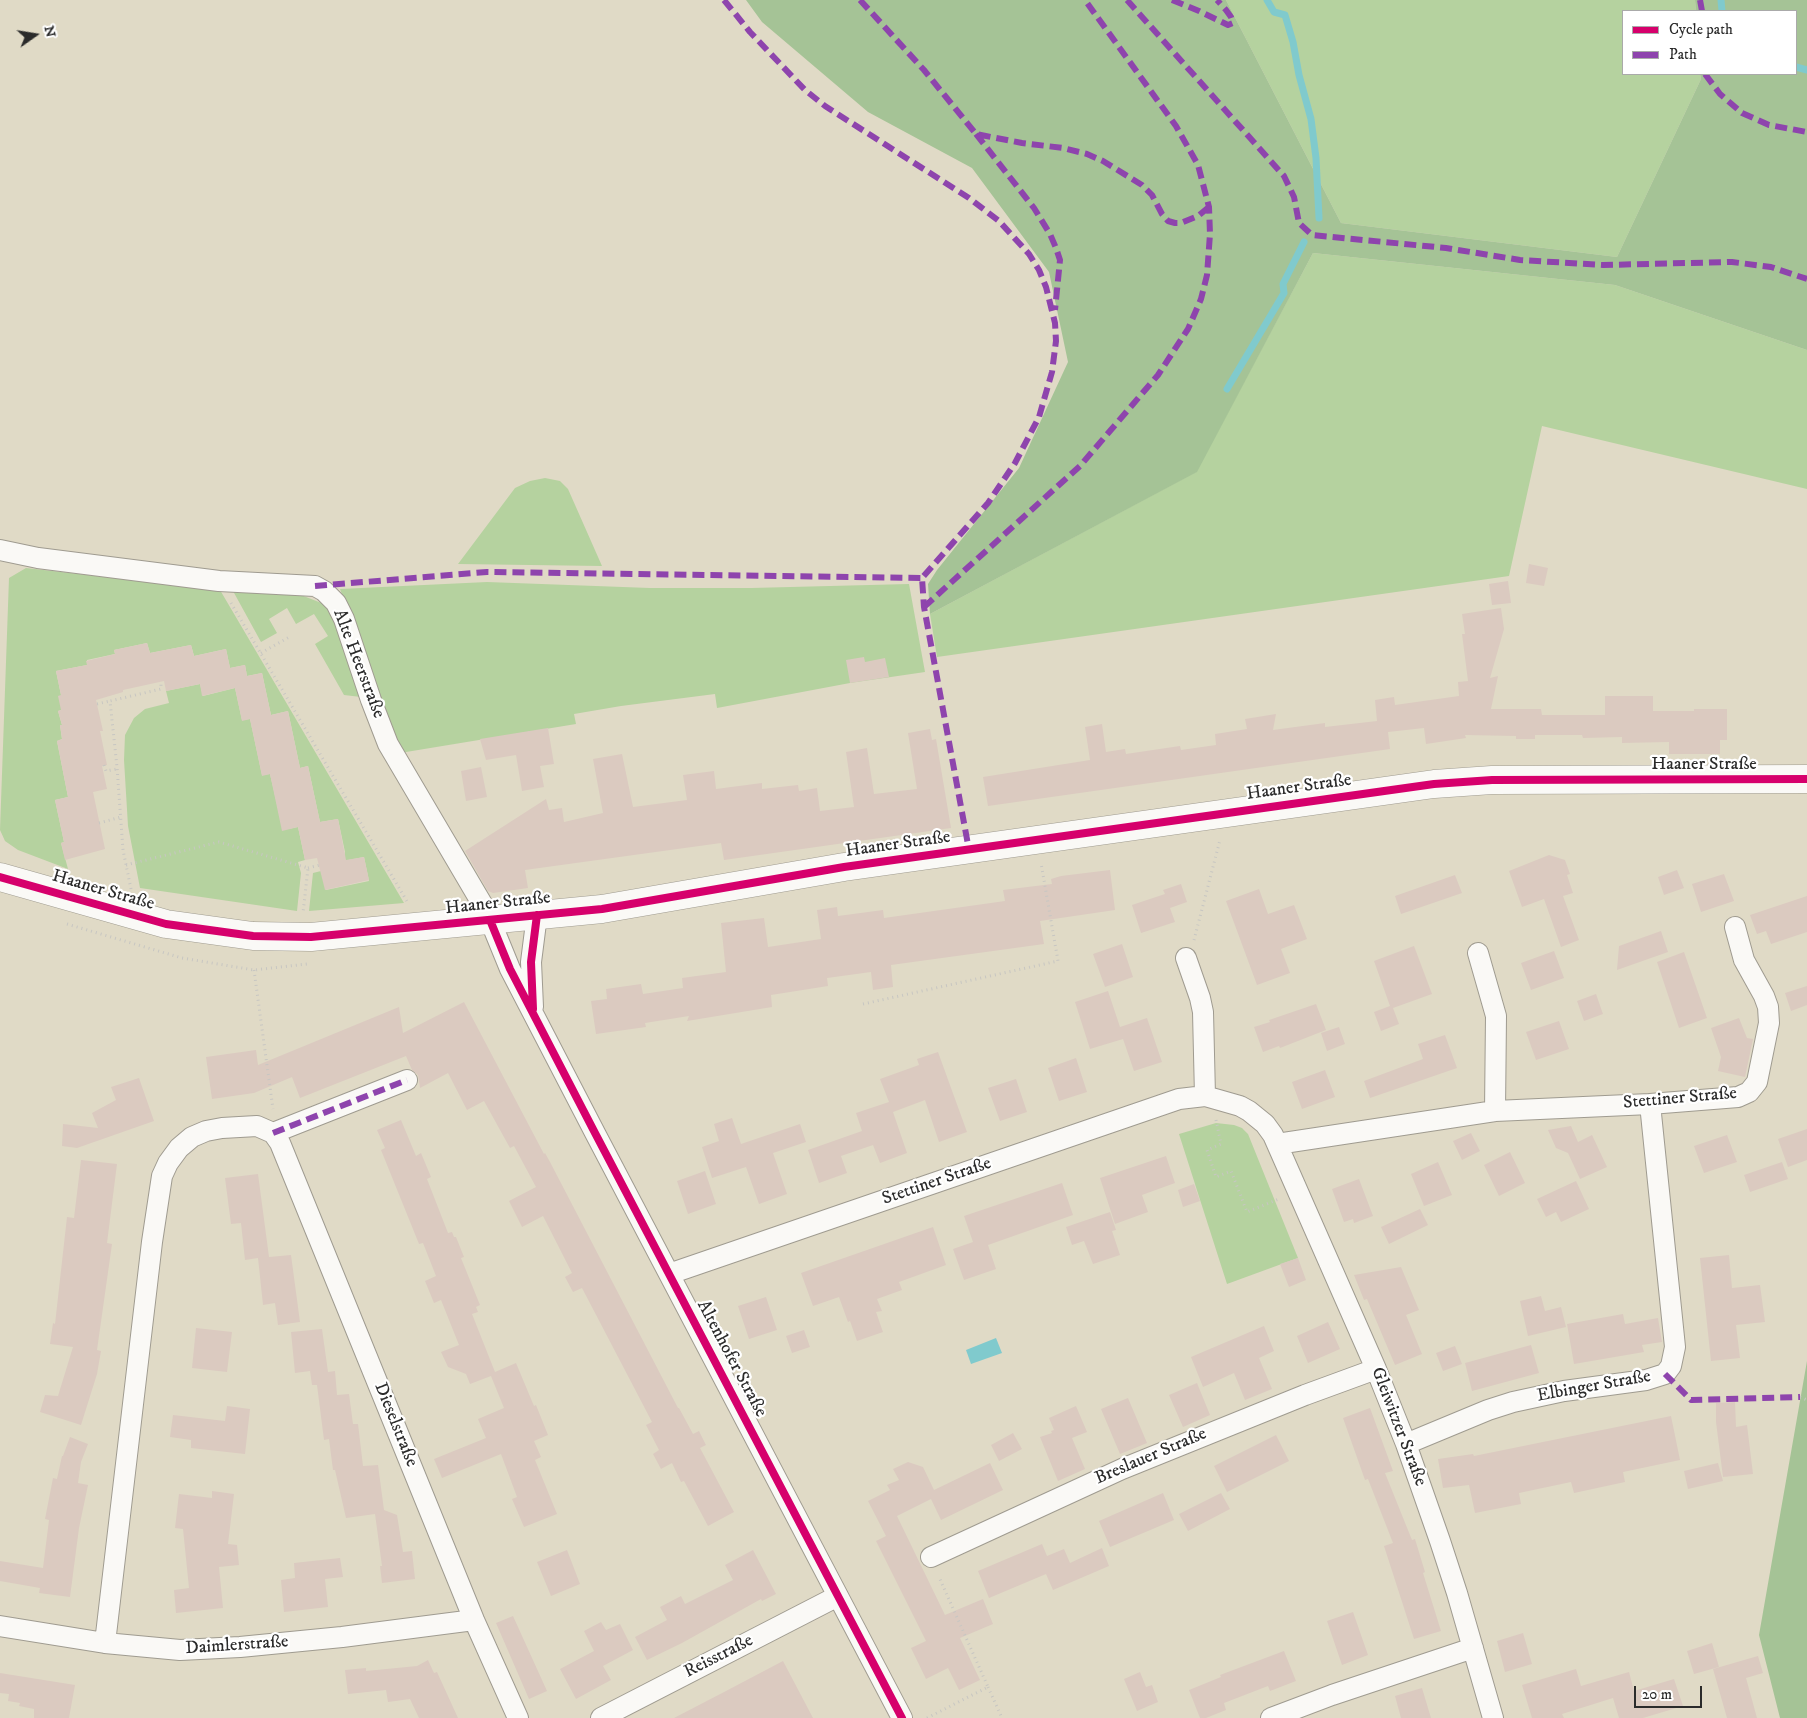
<!DOCTYPE html>
<html>
<head>
<meta charset="utf-8">
<style>
	body { margin:0 }
	#map { position:relative; width:1807px; height:1718px; overflow:hidden; background:#e0dac6; font-family:"IM FELL DW Pica",serif }
	canvas { display:block }
	.legend { position:absolute; left:1622px; top:10px; width:175px; height:65px; box-sizing:border-box; background:#fff; border:1px solid #aaa; margin:0; padding:6px 9px; list-style:none; font-size:15px; color:#2b2b2b }
	.legend li { display:flex; align-items:center; gap:10px; height:25px }
	.legend b { width:25px; border:1px solid #aaa }
	.north { position:absolute; left:10px; top:10px; width:50px; height:50px; -webkit-text-stroke:4px #fff; paint-order:stroke; rotate:77deg; font-size:14px; font-weight:700; line-height:20px; text-align:center; color:#2b2b2b }
	.north::after { content:''; display:block; margin:auto; width:18px; height:22px; background:#2b2b2b; clip-path:polygon(50% 0,100% 100%,50% 72%,0 100%) }
	.scale { position:absolute; left:1634px; top:1686px; width:68px; height:22px; box-sizing:border-box; border:2px solid #2b2b2b; border-top:0; padding-left:6px; font-size:15px; line-height:18px; white-space:nowrap; color:#2b2b2b; -webkit-text-stroke:4px #fff; paint-order:stroke }
</style>
</head>
<body>
<div id="map">
<canvas width="1807" height="1718"></canvas>
<ul class="legend">
<li><b style="height:6px;background:#d6006c"></b>Cycle path</li>
<li><b style="height:6px;background:#8e44ad"></b>Path</li>
</ul>
<div class="north">N</div>
<div class="scale">20 m</div>
</div>
<script>
const context = document.querySelector('canvas').getContext('2d');
context.lineJoin = 'round';
function fill(path, color) { context.fillStyle = color; context.fill(path, 'evenodd'); }
const toPath = rows => new Path2D(rows.map(r => 'M' + r).join(''));
function strokePath(path, color, width, dash) { context.strokeStyle = color; context.lineWidth = width; context.lineCap = dash ? 'butt' : 'round'; context.setLineDash(dash || []); context.stroke(path); }
function write(font, color, halo, rows, align = 'center') {
  context.font = font + ' "IM FELL DW Pica",serif'; context.lineWidth = 4.5; context.setLineDash([]); context.textBaseline = 'middle'; context.strokeStyle = halo; context.fillStyle = color; for (const [text, x, y, turn = 0] of rows) {
    context.save(); context.translate(x, y); context.rotate((+turn || 0) * Math.PI / 180); context.textAlign = isNaN(turn) ? turn : align; if (halo) context.strokeText(text, 0, 0); context.fillText(text, 0, 0); context.restore();
  }
}
fill(toPath([
	[1226,0,1695,0,1696,11,1623,11,1623,74,1700,74,1701,79,1617,257,1341,223],
	[1313,253,1615,285,1807,350,1807,489,1542,426,1509,576,937,657,930,614,1196,472],
	[545,478,560,481,568,489,602,566,458,564,515,488,530,481],
	[26,568,220,590,404,903,309,911,313,873,321,871,326,890,369,881,364,857,343,861,345,852,338,819,320,822,308,766,300,768,288,711,271,715,262,673,247,676,245,665,230,668,226,649,194,656,191,645,150,653,147,643,114,650,115,654,87,660,87,665,56,671,61,695,61,710,58,711,62,725,60,725,62,739,57,741,68,797,55,800,64,842,61,843,68,869,18,850,5,841,0,830,9,578],
	[487,582,650,588,751,588,909,584,925,672,850,683,717,708,715,694,621,706,574,714,576,724,400,753,340,589],
	[288,590,324,604,337,624,361,697,344,695,315,644,328,636,314,614,296,624,287,608,269,619,277,633,261,642,233,591],
	[200,684,203,696,235,688,242,720,250,719,262,775,270,774,283,830,298,827,305,860,298,862,301,873,297,911,140,888,128,826,124,760,125,735,134,718,145,709,169,703,166,691],
	[1216,1123,1234,1125,1242,1128,1248,1134,1298,1258,1227,1284,1179,1134]
]), '#b5d29f');
fill(toPath([
	[746,0,1226,0,1341,223,1617,257,1701,79,1700,74,1796,74,1796,11,1696,11,1695,0,1807,0,1807,350,1615,285,1313,253,1197,472,930,614,928,584,937,570,1019,468,1068,362,1049,272,972,168,868,112,762,22],
	[1807,1361,1807,1718,1780,1718,1759,1635]
]), '#a5c396');
fill(toPath([
	[996,1338,1002,1353,971,1364,966,1350]
]), '#80cacd');
strokePath(toPath([
	[1267,0,1274,12,1285,15,1293,42,1299,75,1311,119,1316,158,1319,218],
	[1721,0,1722,11],
	[1796,67,1807,70],
	[1227,389,1284,293,1283,284,1304,242]
]), '#80cacd', 7);
fill(toPath([
	[1529,564,1548,568,1544,586,1526,583],
	[1508,581,1511,603,1492,605,1489,584],
	[1501,608,1504,629,1490,678,1498,676,1491,709,1541,709,1542,715,1605,715,1605,696,1653,696,1653,711,1694,711,1694,709,1727,709,1727,740,1720,740,1720,754,1669,754,1669,742,1622,743,1622,737,1583,738,1582,735,1535,735,1535,739,1516,739,1516,736,1465,735,1466,738,1426,744,1424,728,1388,732,1390,749,988,806,983,777,1090,760,1085,727,1102,724,1106,752,1125,749,1126,754,1180,746,1181,750,1216,745,1215,734,1247,729,1245,719,1276,714,1273,730,1325,723,1325,727,1377,721,1375,700,1394,697,1395,705,1459,696,1458,682,1468,681,1462,634,1465,634,1462,614],
	[147,643,150,653,191,645,194,656,226,649,230,668,245,665,247,676,262,673,271,715,288,711,300,768,308,766,320,822,338,819,346,860,364,857,369,880,325,890,317,858,305,860,298,827,282,831,270,774,262,776,250,719,242,721,235,688,202,696,200,684,166,691,164,681,123,690,123,692,96,700,103,731,100,731,107,765,102,766,107,789,93,792,105,849,65,860,61,843,64,842,55,800,68,797,57,741,62,739,60,725,62,725,58,711,61,710,58,696,61,695,56,671,87,665,86,661,115,654,114,650],
	[864,657,865,662,885,658,889,677,850,683,846,660],
	[548,728,554,764,540,766,544,787,522,791,516,755,486,760,480,739],
	[930,729,932,740,936,739,951,828,724,860,721,843,525,870,528,888,493,893,488,891,465,851,546,799,549,810,562,808,564,822,603,813,593,759,622,754,633,807,687,800,683,775,714,771,716,789,762,783,762,789,798,785,799,791,817,788,820,811,854,807,846,752,867,748,874,794,917,789,908,733],
	[481,767,487,797,466,801,461,771],
	[1549,855,1565,860,1570,874,1567,875,1573,893,1563,896,1579,940,1561,947,1544,899,1522,907,1509,871],
	[1110,870,1115,910,1040,921,1044,944,891,965,893,987,873,990,871,972,827,978,828,986,771,995,772,1007,687,1021,689,1016,645,1023,646,1027,596,1034,591,1001,607,999,606,989,641,984,643,994,683,988,682,978,726,972,721,923,764,918,768,947,821,939,817,910,837,907,838,916,883,910,884,918,1005,901,1003,890,1052,884,1051,879,1061,876],
	[1677,870,1684,888,1664,895,1658,877],
	[1724,874,1734,901,1701,912,1692,884],
	[1455,875,1462,893,1401,914,1395,896],
	[1181,884,1187,902,1170,908,1175,922,1141,933,1132,905,1165,894,1163,890],
	[1259,889,1268,914,1294,905,1307,939,1281,949,1290,973,1257,985,1226,901],
	[1807,896,1807,932,1771,944,1766,931,1757,934,1750,915],
	[1661,931,1668,952,1617,970,1619,946],
	[1122,944,1133,977,1105,987,1093,954],
	[1414,946,1432,994,1393,1008,1399,1024,1381,1031,1374,1012,1390,1006,1374,961],
	[1554,951,1564,978,1531,990,1521,963],
	[1684,952,1707,1018,1679,1028,1657,962],
	[1807,986,1807,1005,1791,1011,1785,993],
	[1108,991,1120,1027,1147,1018,1162,1062,1134,1071,1123,1039,1090,1049,1075,1002],
	[1596,994,1603,1014,1584,1021,1577,1001],
	[464,1002,544,1154,545,1153,550,1162,678,1408,679,1408,693,1434,699,1431,706,1445,700,1448,734,1512,708,1526,684,1481,681,1482,672,1463,661,1469,653,1454,659,1450,646,1425,652,1422,582,1288,573,1292,565,1277,572,1273,543,1216,522,1227,509,1201,536,1187,514,1146,510,1148,484,1101,467,1110,448,1073,420,1088,418,1075,412,1070,406,1056,300,1098,292,1077,254,1093,212,1099,206,1057,256,1050,258,1065,399,1007,403,1033],
	[1316,1004,1326,1030,1280,1048,1279,1046,1263,1052,1254,1027,1270,1022,1269,1020],
	[1739,1018,1747,1038,1753,1039,1745,1077,1718,1071,1721,1057,1711,1028],
	[1559,1021,1569,1049,1536,1060,1526,1032],
	[1339,1027,1345,1044,1327,1051,1321,1033],
	[1445,1035,1457,1068,1370,1098,1364,1081,1423,1059,1418,1044],
	[938,1052,967,1132,939,1142,925,1100,893,1112,907,1153,880,1163,873,1145,841,1156,847,1173,819,1183,808,1150,862,1131,856,1113,889,1102,880,1079,919,1065,917,1059],
	[1076,1058,1087,1092,1059,1101,1048,1068],
	[1325,1070,1335,1097,1302,1109,1292,1082],
	[139,1078,154,1121,77,1148,62,1146,63,1124,98,1128,92,1113,116,1100,111,1087],
	[1016,1079,1027,1112,1000,1121,988,1088],
	[732,1118,741,1144,800,1124,806,1142,773,1153,787,1194,759,1204,746,1167,712,1178,702,1147,719,1141,714,1124],
	[401,1120,416,1156,421,1153,431,1177,427,1179,448,1233,452,1232,454,1237,456,1237,464,1257,461,1258,480,1305,476,1307,478,1312,472,1314,495,1372,516,1363,534,1406,536,1405,548,1435,534,1441,541,1457,535,1460,557,1514,524,1527,512,1499,517,1497,501,1454,442,1478,434,1459,486,1438,478,1419,504,1408,491,1376,470,1384,466,1374,448,1367,441,1352,459,1345,441,1300,434,1303,425,1281,436,1276,423,1243,419,1244,381,1150,385,1148,377,1130],
	[1571,1126,1578,1142,1592,1135,1607,1167,1580,1179,1568,1153,1556,1148,1548,1130],
	[1807,1129,1807,1160,1788,1167,1778,1139],
	[1471,1133,1480,1151,1462,1160,1453,1141],
	[1727,1135,1737,1162,1704,1173,1694,1146],
	[1510,1152,1525,1183,1499,1196,1484,1165],
	[1166,1156,1175,1183,1142,1195,1148,1212,1115,1224,1100,1178],
	[81,1160,117,1164,107,1243,112,1244,97,1350,101,1351,97,1374,81,1425,40,1412,45,1395,58,1396,73,1347,50,1344,53,1323,55,1324,67,1217,74,1218],
	[1438,1162,1452,1195,1424,1206,1411,1174],
	[1782,1162,1788,1179,1750,1192,1744,1175],
	[705,1171,716,1204,688,1214,677,1181],
	[258,1174,269,1257,291,1255,300,1322,278,1325,275,1303,263,1305,258,1258,245,1260,241,1223,231,1224,225,1178],
	[1359,1179,1373,1216,1354,1223,1353,1219,1344,1222,1332,1189],
	[1576,1181,1589,1209,1561,1222,1556,1212,1546,1217,1537,1199],
	[1062,1183,1073,1215,988,1245,996,1269,964,1280,953,1249,973,1242,964,1216],
	[1194,1184,1200,1201,1183,1207,1178,1190],
	[1420,1209,1428,1225,1389,1244,1381,1227],
	[1110,1212,1116,1230,1112,1231,1120,1255,1093,1264,1084,1241,1072,1245,1066,1227],
	[933,1227,946,1265,899,1282,902,1290,877,1299,882,1311,876,1312,883,1332,857,1341,850,1321,848,1322,839,1297,813,1306,801,1273],
	[1729,1255,1732,1288,1760,1285,1765,1322,1736,1325,1740,1358,1711,1361,1700,1258],
	[1298,1258,1306,1280,1289,1287,1280,1264],
	[1401,1267,1419,1310,1406,1315,1422,1354,1395,1365,1367,1299,1364,1300,1354,1275],
	[1541,1296,1545,1311,1561,1307,1566,1327,1528,1336,1520,1301],
	[766,1297,777,1330,749,1339,738,1306],
	[1623,1314,1625,1324,1658,1318,1662,1342,1642,1345,1644,1352,1574,1364,1567,1324],
	[1328,1322,1340,1349,1308,1363,1297,1336],
	[1264,1326,1274,1351,1259,1358,1272,1389,1245,1400,1234,1373,1203,1387,1191,1357],
	[196,1328,232,1332,227,1372,192,1368],
	[322,1329,328,1372,335,1371,337,1395,349,1394,353,1424,358,1424,363,1466,378,1465,384,1510,397,1515,403,1552,412,1551,415,1579,382,1583,380,1566,382,1566,375,1514,346,1518,335,1470,333,1470,329,1439,324,1440,317,1385,312,1385,310,1371,295,1373,291,1332],
	[804,1330,810,1347,792,1353,786,1336],
	[1531,1345,1539,1373,1472,1391,1465,1363],
	[1455,1346,1462,1364,1443,1371,1436,1353],
	[1197,1383,1210,1415,1183,1427,1169,1395],
	[1128,1398,1147,1443,1120,1454,1101,1409],
	[1735,1402,1736,1427,1747,1425,1753,1474,1723,1477,1716,1422,1716,1403],
	[227,1406,250,1409,245,1454,191,1448,191,1440,170,1437,173,1415,225,1421],
	[1076,1406,1087,1432,1072,1438,1085,1469,1058,1481,1040,1437,1052,1433,1051,1431,1054,1430,1049,1418],
	[1370,1408,1393,1471,1385,1473,1412,1540,1415,1539,1425,1572,1423,1573,1441,1631,1414,1639,1384,1546,1393,1543,1368,1479,1365,1480,1343,1418],
	[1671,1416,1680,1460,1623,1472,1625,1482,1574,1493,1571,1482,1519,1493,1521,1504,1475,1513,1469,1485,1443,1488,1438,1459,1473,1454,1474,1456],
	[1013,1433,1022,1449,999,1461,991,1445],
	[1276,1435,1289,1461,1227,1492,1214,1466],
	[70,1437,88,1444,81,1462,78,1483,88,1485,79,1528,70,1597,39,1593,40,1588,0,1581,0,1561,43,1568,49,1520,45,1519,53,1478,57,1479,62,1456,63,1456],
	[908,1462,923,1467,934,1490,990,1463,1003,1490,941,1520,931,1499,897,1516,945,1615,983,1599,993,1624,960,1638,980,1680,959,1690,948,1668,926,1679,911,1648,926,1641,876,1541,886,1536,868,1501,890,1490,887,1485,899,1480,893,1469],
	[1718,1463,1723,1481,1688,1489,1684,1471],
	[212,1491,234,1494,228,1544,237,1545,239,1565,219,1567,223,1608,176,1613,174,1590,189,1588,183,1529,175,1528,179,1494,212,1498],
	[1163,1493,1174,1520,1110,1547,1099,1521],
	[1221,1493,1230,1509,1188,1531,1179,1514],
	[1042,1544,1047,1556,1064,1549,1070,1563,1102,1548,1109,1566,1053,1590,1046,1574,989,1598,978,1571],
	[567,1550,580,1584,551,1596,537,1562],
	[753,1550,776,1594,762,1601,761,1599,682,1643,647,1660,635,1637,667,1620,660,1607,681,1596,685,1604,733,1580,725,1565],
	[340,1558,343,1577,325,1579,328,1607,284,1612,281,1580,295,1578,294,1563],
	[1353,1612,1368,1655,1342,1665,1327,1621],
	[513,1616,547,1691,529,1699,496,1623],
	[601,1622,606,1630,620,1624,633,1650,603,1666,611,1680,576,1699,560,1669,594,1651,584,1631],
	[1523,1633,1532,1664,1505,1672,1497,1641],
	[1712,1643,1719,1667,1694,1674,1687,1651],
	[1284,1651,1296,1681,1270,1691,1268,1686,1224,1703,1226,1710,1206,1718,1200,1718,1189,1690,1221,1677,1220,1675],
	[1758,1656,1763,1673,1746,1678,1757,1718,1727,1718,1713,1669],
	[428,1660,434,1673,437,1672,458,1718,419,1718,410,1699,388,1702,386,1690,348,1694,345,1670,366,1668,366,1671,417,1666],
	[783,1661,813,1718,674,1718,726,1691],
	[1576,1669,1581,1686,1629,1672,1634,1691,1674,1679,1683,1706,1643,1718,1619,1718,1613,1698,1562,1714,1564,1718,1532,1718,1522,1685],
	[1140,1672,1146,1687,1152,1685,1158,1702,1137,1711,1124,1679],
	[0,1673,75,1685,69,1718,34,1718,34,1709,19,1706,20,1703,8,1701,9,1694,0,1693],
	[1422,1688,1431,1718,1401,1718,1395,1696]
]), '#dbcac0');
const street = toPath([
	[0,550,38,558,219,581,315,586,324,591,336,603,344,619,371,700,388,744,481,902,490,920,510,969,595,1133,902,1718],
	[1478,953,1496,1016,1495,1111],
	[1186,958,1200,998,1203,1012,1205,1096],
	[533,1007,531,962,537,915],
	[273,1133,407,1080],
	[1277,1144,1495,1111,1650,1104,1738,1097,1749,1092,1757,1082,1769,1023,1768,1007,1764,996,1744,960,1735,927],
	[669,1274,1179,1099,1205,1096,1240,1106,1249,1111,1265,1124,1273,1135,1376,1369,1406,1444,1440,1541,1457,1593,1493,1718],
	[1406,1444,1488,1410,1513,1402,1564,1391,1646,1380,1665,1374,1671,1366,1675,1347,1650,1104],
	[931,1557,1122,1469,1305,1395,1376,1369],
	[0,1626,105,1643,180,1650,240,1647,342,1637,474,1620],
	[105,1643,152,1242,162,1176,168,1163,179,1148,192,1137,206,1131,222,1128,257,1126,273,1133,280,1143,474,1620,518,1718],
	[601,1718,838,1596],
	[1271,1718,1332,1695,1473,1648]
]);
const secondary = toPath([
	[0,877,166,924,253,936,311,937,602,909,844,867,1434,784,1492,780,1807,779]
]);
strokePath(street, '#9f9b90', 22);
strokePath(secondary, '#9f9b90', 29);
strokePath(toPath([
	[231,603,408,903],
	[261,653,291,636],
	[97,704,110,701],
	[104,765,106,771,117,769],
	[99,823,121,817],
	[126,865,219,842,308,868,303,913],
	[308,868,320,865],
	[131,889,123,850,117,767,110,701,161,689,161,682],
	[67,924,182,958,254,970,307,964],
	[1194,940,1220,840],
	[254,970,273,1109],
	[863,1004,1058,961,1041,863],
	[1216,1120,1221,1144,1207,1150,1216,1177,1231,1171,1247,1212,1279,1199],
	[1800,1397,1807,1400],
	[988,1687,1002,1718],
	[927,1718,988,1687,939,1577]
]), '#c7c6c2', 3, [1, 4]);
strokePath(street, '#faf9f6', 20);
strokePath(secondary, '#faf9f6', 28);
strokePath(toPath([
	[724,0,750,32,805,90,825,106,969,198,999,221,1029,254,1039,270,1046,287,1055,323,1056,341,1052,372,1039,417,1015,463,988,503,922,578,924,607,969,850],
	[860,0,924,70,976,134,1022,143,1063,148,1087,154,1103,161,1142,185,1152,195,1162,214,1168,221,1175,223,1181,223,1198,216,1209,207],
	[1127,0,1284,176,1294,197,1299,223,1312,235,1446,248,1520,260,1603,265,1732,262,1771,267,1807,279],
	[1172,0,1199,11,1228,25,1233,23,1231,17,1226,10,1217,0],
	[1700,0,1702,11],
	[1705,74,1720,94,1742,113,1769,125,1807,132],
	[976,134,1034,208,1050,234,1056,248,1060,260,1055,310],
	[315,586,487,572,922,578],
	[924,607,1080,466,1158,375,1188,329,1201,299,1207,275,1210,234,1209,207,1198,165,1176,126,1085,0],
	[273,1133,407,1080],
	[1665,1374,1691,1400,1800,1397]
]), '#8e44ad', 6, [12, 6]);
strokePath(toPath([
	[0,877,166,924,253,936,311,937,602,909,844,867,1434,784,1492,780,1807,779],
	[490,920,510,969,595,1133,902,1718],
	[533,1009,531,962,537,915]
]), '#d6006c', 8);
write('18px', '#2b2b2b', '#fff', [
	["Alte Heerstraße",358,664,69],
	["Haaner Straße",1704,765],
	["Haaner Straße",1299,788,-8],
	["Haaner Straße",898,845,-8],
	["Haaner Straße",103,891,16],
	["Haaner Straße",498,904,-6],
	["Stettiner Straße",1680,1099,-5],
	["Stettiner Straße",937,1182,-19],
	["Altenhofer Straße",731,1359,62],
	["Elbinger Straße",1594,1387,-10],
	["Dieselstraße",395,1425,68],
	["Gleiwitzer Straße",1398,1427,69],
	["Breslauer Straße",1151,1457,-23],
	["Daimlerstraße",237,1646,-4],
	["Reisstraße",719,1657,-27]
]);
</script>
</body>
</html>
